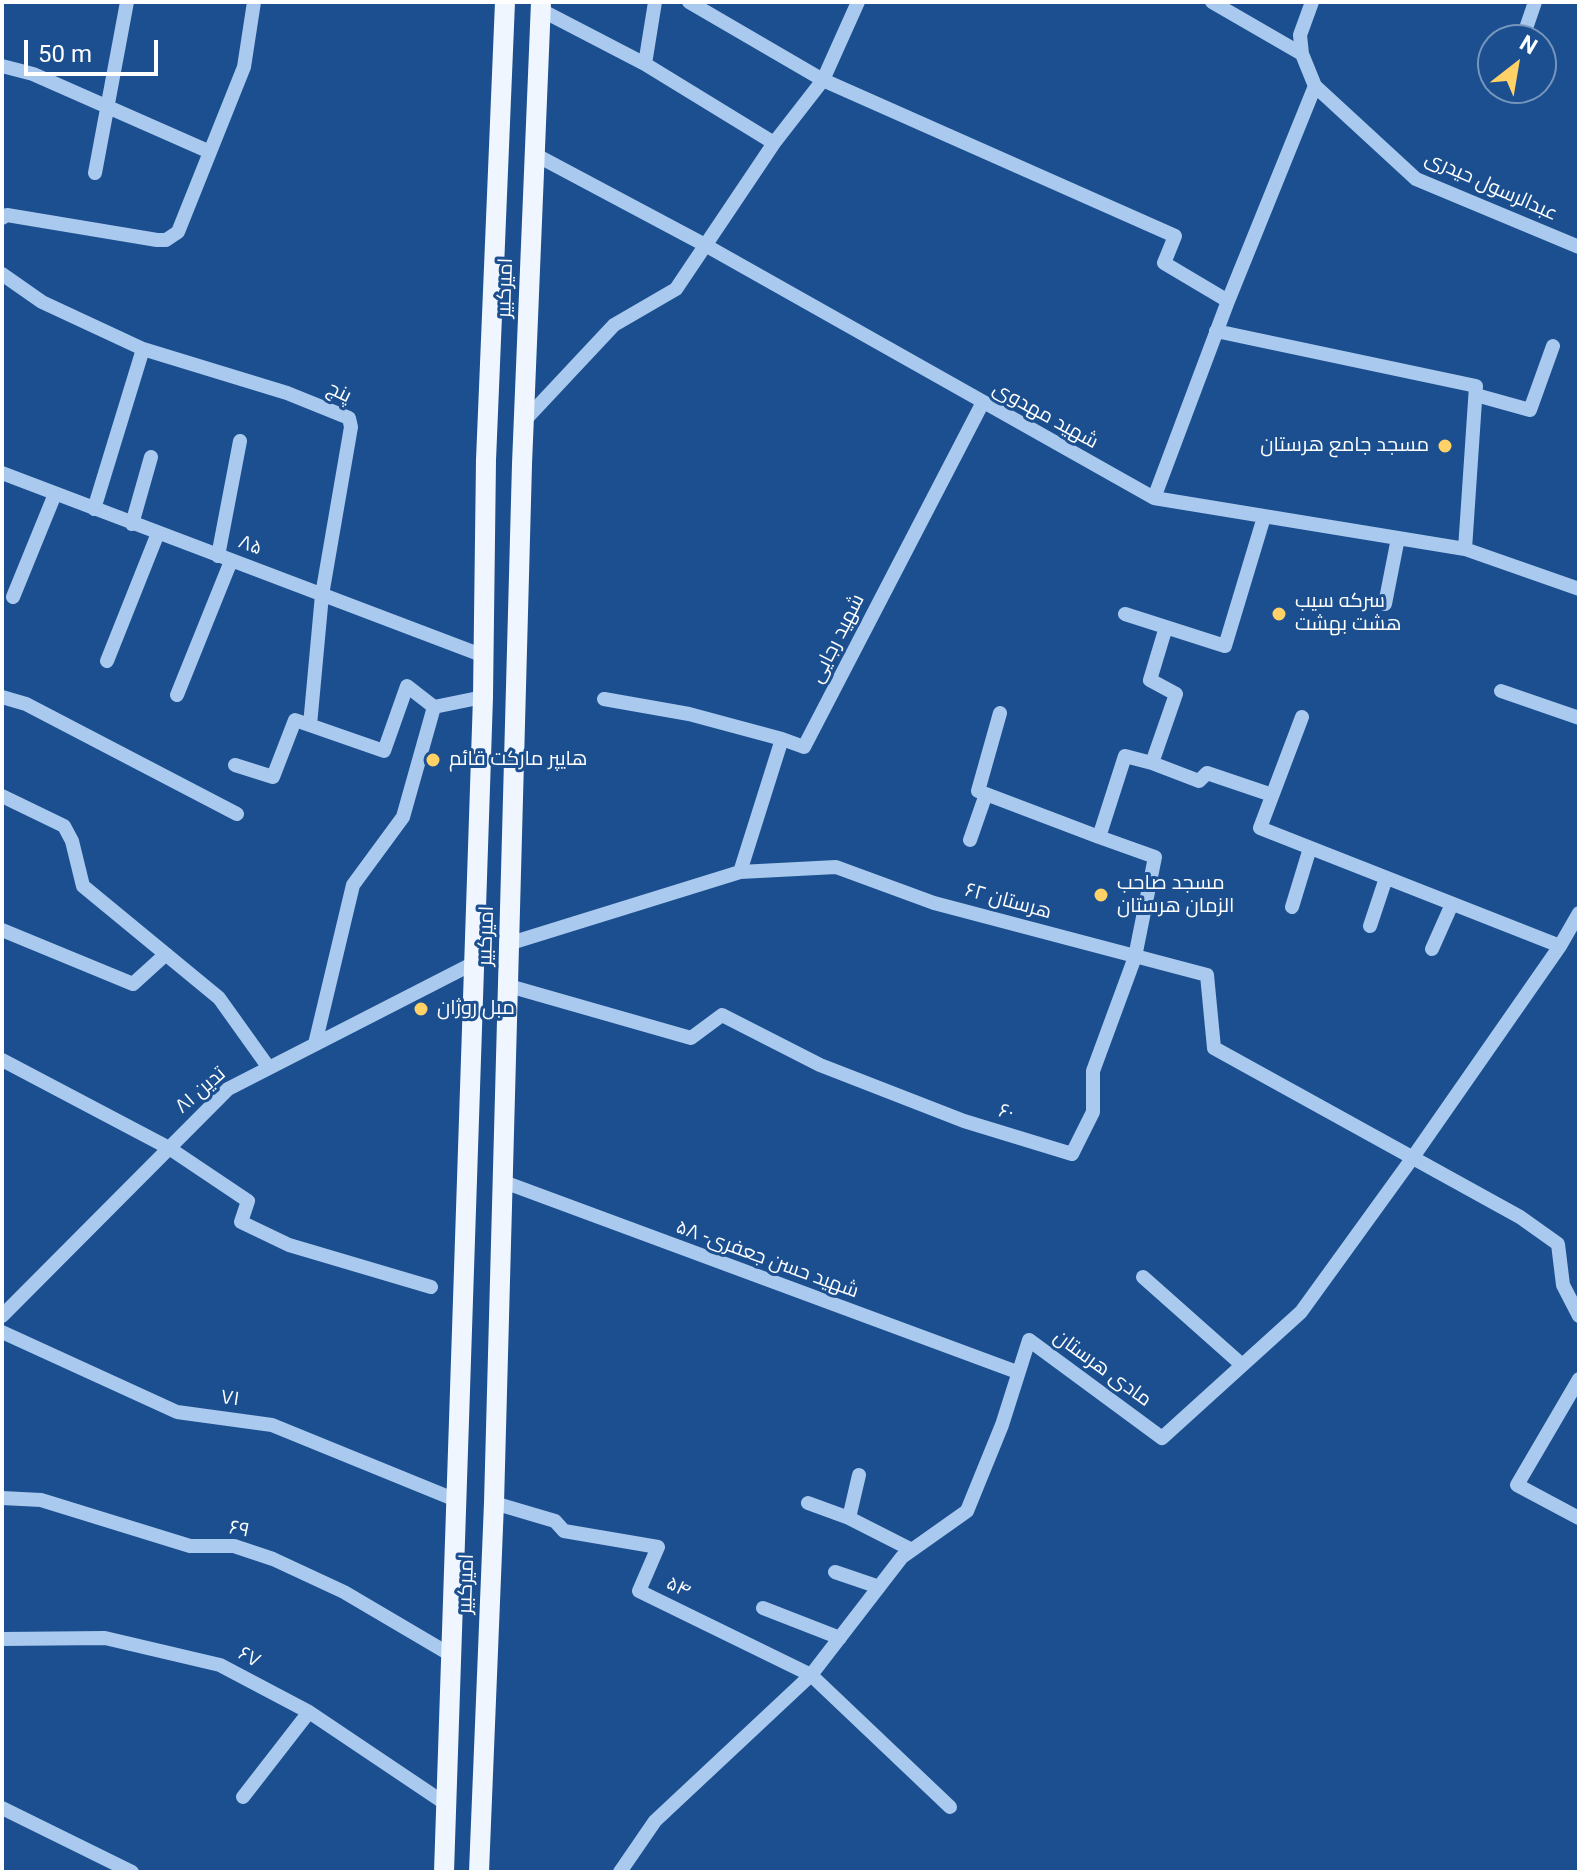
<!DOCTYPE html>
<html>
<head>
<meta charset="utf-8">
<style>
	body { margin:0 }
	#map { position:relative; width:1581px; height:1874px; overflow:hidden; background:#1b4f8f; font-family:Roboto,sans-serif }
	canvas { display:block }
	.frame { position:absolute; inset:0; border:4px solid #fff; pointer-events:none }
	.north { position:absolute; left:1477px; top:24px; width:80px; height:80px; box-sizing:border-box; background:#1b4f8f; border:2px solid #7695bc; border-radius:50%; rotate:31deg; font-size:22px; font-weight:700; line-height:32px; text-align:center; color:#fff }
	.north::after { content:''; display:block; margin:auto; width:28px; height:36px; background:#ffd166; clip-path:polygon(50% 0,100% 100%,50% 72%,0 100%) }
	.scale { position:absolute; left:24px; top:40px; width:134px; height:36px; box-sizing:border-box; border:4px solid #fff; border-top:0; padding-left:10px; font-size:24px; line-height:28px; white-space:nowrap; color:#fff; -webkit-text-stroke:6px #1b4f8f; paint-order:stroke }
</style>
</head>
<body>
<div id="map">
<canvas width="1581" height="1874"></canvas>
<div class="frame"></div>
<div class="north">N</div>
<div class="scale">50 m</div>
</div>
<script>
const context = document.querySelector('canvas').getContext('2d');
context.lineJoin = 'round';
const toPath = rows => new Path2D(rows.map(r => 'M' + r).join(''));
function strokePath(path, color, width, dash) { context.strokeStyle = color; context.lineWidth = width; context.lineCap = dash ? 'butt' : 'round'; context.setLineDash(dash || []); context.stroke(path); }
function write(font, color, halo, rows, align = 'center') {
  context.font = font + ' Roboto,Cairo,sans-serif'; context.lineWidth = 6; context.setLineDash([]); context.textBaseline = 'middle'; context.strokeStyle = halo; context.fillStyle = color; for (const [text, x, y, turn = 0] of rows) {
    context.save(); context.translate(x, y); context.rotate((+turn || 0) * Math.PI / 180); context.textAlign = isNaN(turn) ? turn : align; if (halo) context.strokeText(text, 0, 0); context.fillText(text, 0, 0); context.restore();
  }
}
strokePath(toPath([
	[689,2,823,80,1175,236,1164,263,1228,301],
	[1212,2,1302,54],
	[1312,2,1300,35,1302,54,1315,86,1416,179,1579,247],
	[541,10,645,64,774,143],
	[1522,40,1535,2],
	[645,64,655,2],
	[2,66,33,74,210,152],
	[536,155,705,245,1154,498,1465,549,1579,589],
	[95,173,127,2],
	[2,218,7,215,157,240,166,240,178,232,244,67,254,2],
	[2,274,42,302,143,349,287,393,349,418,351,427,322,595,310,725],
	[1216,331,1476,386,1465,549],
	[1476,395,1530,410,1553,346],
	[525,420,614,325,676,289,774,143,823,80,858,2],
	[2,473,484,656],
	[1154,498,1228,301,1315,86],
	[94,509,143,349],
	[132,524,151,457],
	[218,556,240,441],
	[13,597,55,494],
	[1385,604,1398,538],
	[1125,614,1225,646,1264,517],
	[1166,627,1150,680,1176,694,1152,763,1199,781,1207,773,1272,795],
	[107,661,158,533],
	[1501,691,1579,718],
	[177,695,231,561],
	[2,697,26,704,237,814],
	[604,699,689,714,782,739],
	[1000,713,978,791,1099,837],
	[1302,717,1260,828,1560,946],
	[235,765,273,777,295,720,384,751,407,686,434,707],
	[2,796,64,826,72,841,83,886,219,998,269,1068],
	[970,840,986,794],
	[740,872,782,739,804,747,982,404],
	[1292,907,1310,848],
	[1370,926,1386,878],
	[2,930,133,984,166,954],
	[511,943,740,872,836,867,934,903,1207,975,1214,1048,1520,1217,1558,1244,1563,1285,1579,1316],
	[1432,949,1452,904],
	[509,986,691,1038,722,1015,820,1065,964,1121,1072,1154,1093,1112,1093,1071,1135,957,1155,857,1099,837,1125,756,1152,763],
	[315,1044,353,885,403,817,434,707,483,697],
	[2,1060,169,1148,248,1201,241,1222,289,1245,431,1287],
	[504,1182,1017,1372],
	[1143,1277,1241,1364],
	[2,1316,228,1089,474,963],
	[2,1332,177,1412,272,1425,456,1500],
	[1579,1379,1517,1485,1579,1518],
	[2,1498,41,1500,190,1546,234,1546,273,1559,344,1592,451,1655],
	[494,1503,555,1521,564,1531,658,1547,639,1591,811,1675,950,1807],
	[808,1503,849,1518,912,1550],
	[849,1518,859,1475],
	[835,1572,879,1587],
	[763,1608,840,1638],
	[2,1639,105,1638,220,1665,309,1712,446,1804],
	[243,1797,309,1712],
	[2,1808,132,1872],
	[620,1872,655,1821,811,1675,902,1557,967,1511,1002,1425,1029,1340,1162,1438,1301,1312,1411,1160,1560,946,1579,913]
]), '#a9c9ee', 14);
strokePath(toPath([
	[444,1872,483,697,486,460,505,2],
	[479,1872,494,1503,522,464,541,2]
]), '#f0f6ff', 20);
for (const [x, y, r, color] of [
	[1445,446,8,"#ffd166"],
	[1279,614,8,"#ffd166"],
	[433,760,8,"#ffd166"],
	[1101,895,8,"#ffd166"],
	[421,1009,8,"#ffd166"]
]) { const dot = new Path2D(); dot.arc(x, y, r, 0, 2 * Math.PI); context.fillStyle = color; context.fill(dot); strokePath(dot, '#1b4f8f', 3); }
write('20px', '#fff', '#1b4f8f', [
	["عبدالرسول حیدری",1491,187,24],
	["امیرکبیر",506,288,-88],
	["پنج",339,393,26],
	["شهید مهدوی",1045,416,29],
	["۸۵",250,546,21],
	["شهید رجایی",838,639,-63],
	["هرستان ۶۲",1008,902,15],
	["امیرکبیر",487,936,-88],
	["تدین ۸۱",201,1091,-41],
	["۶۰",1006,1113,17],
	["شهید حسن جعفری- ۵۸",767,1260,20],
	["مادی هرستان",1102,1369,36],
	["۷۱",230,1399,8],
	["۶۹",239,1530,11],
	["امیرکبیر",467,1584,-88],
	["۵۴",678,1588,26],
	["۶۷",249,1658,28]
]);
write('20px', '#fff', '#1b4f8f', [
	["مسجد جامع هرستان",1429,446,"right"],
	["سرکه سیب",1295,602],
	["هشت بهشت",1295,625],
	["هایپر مارکت قائم",449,760],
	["مسجد صاحب",1117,884],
	["الزمان هرستان",1117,907],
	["مبل روژان",437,1009]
], 'left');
</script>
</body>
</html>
